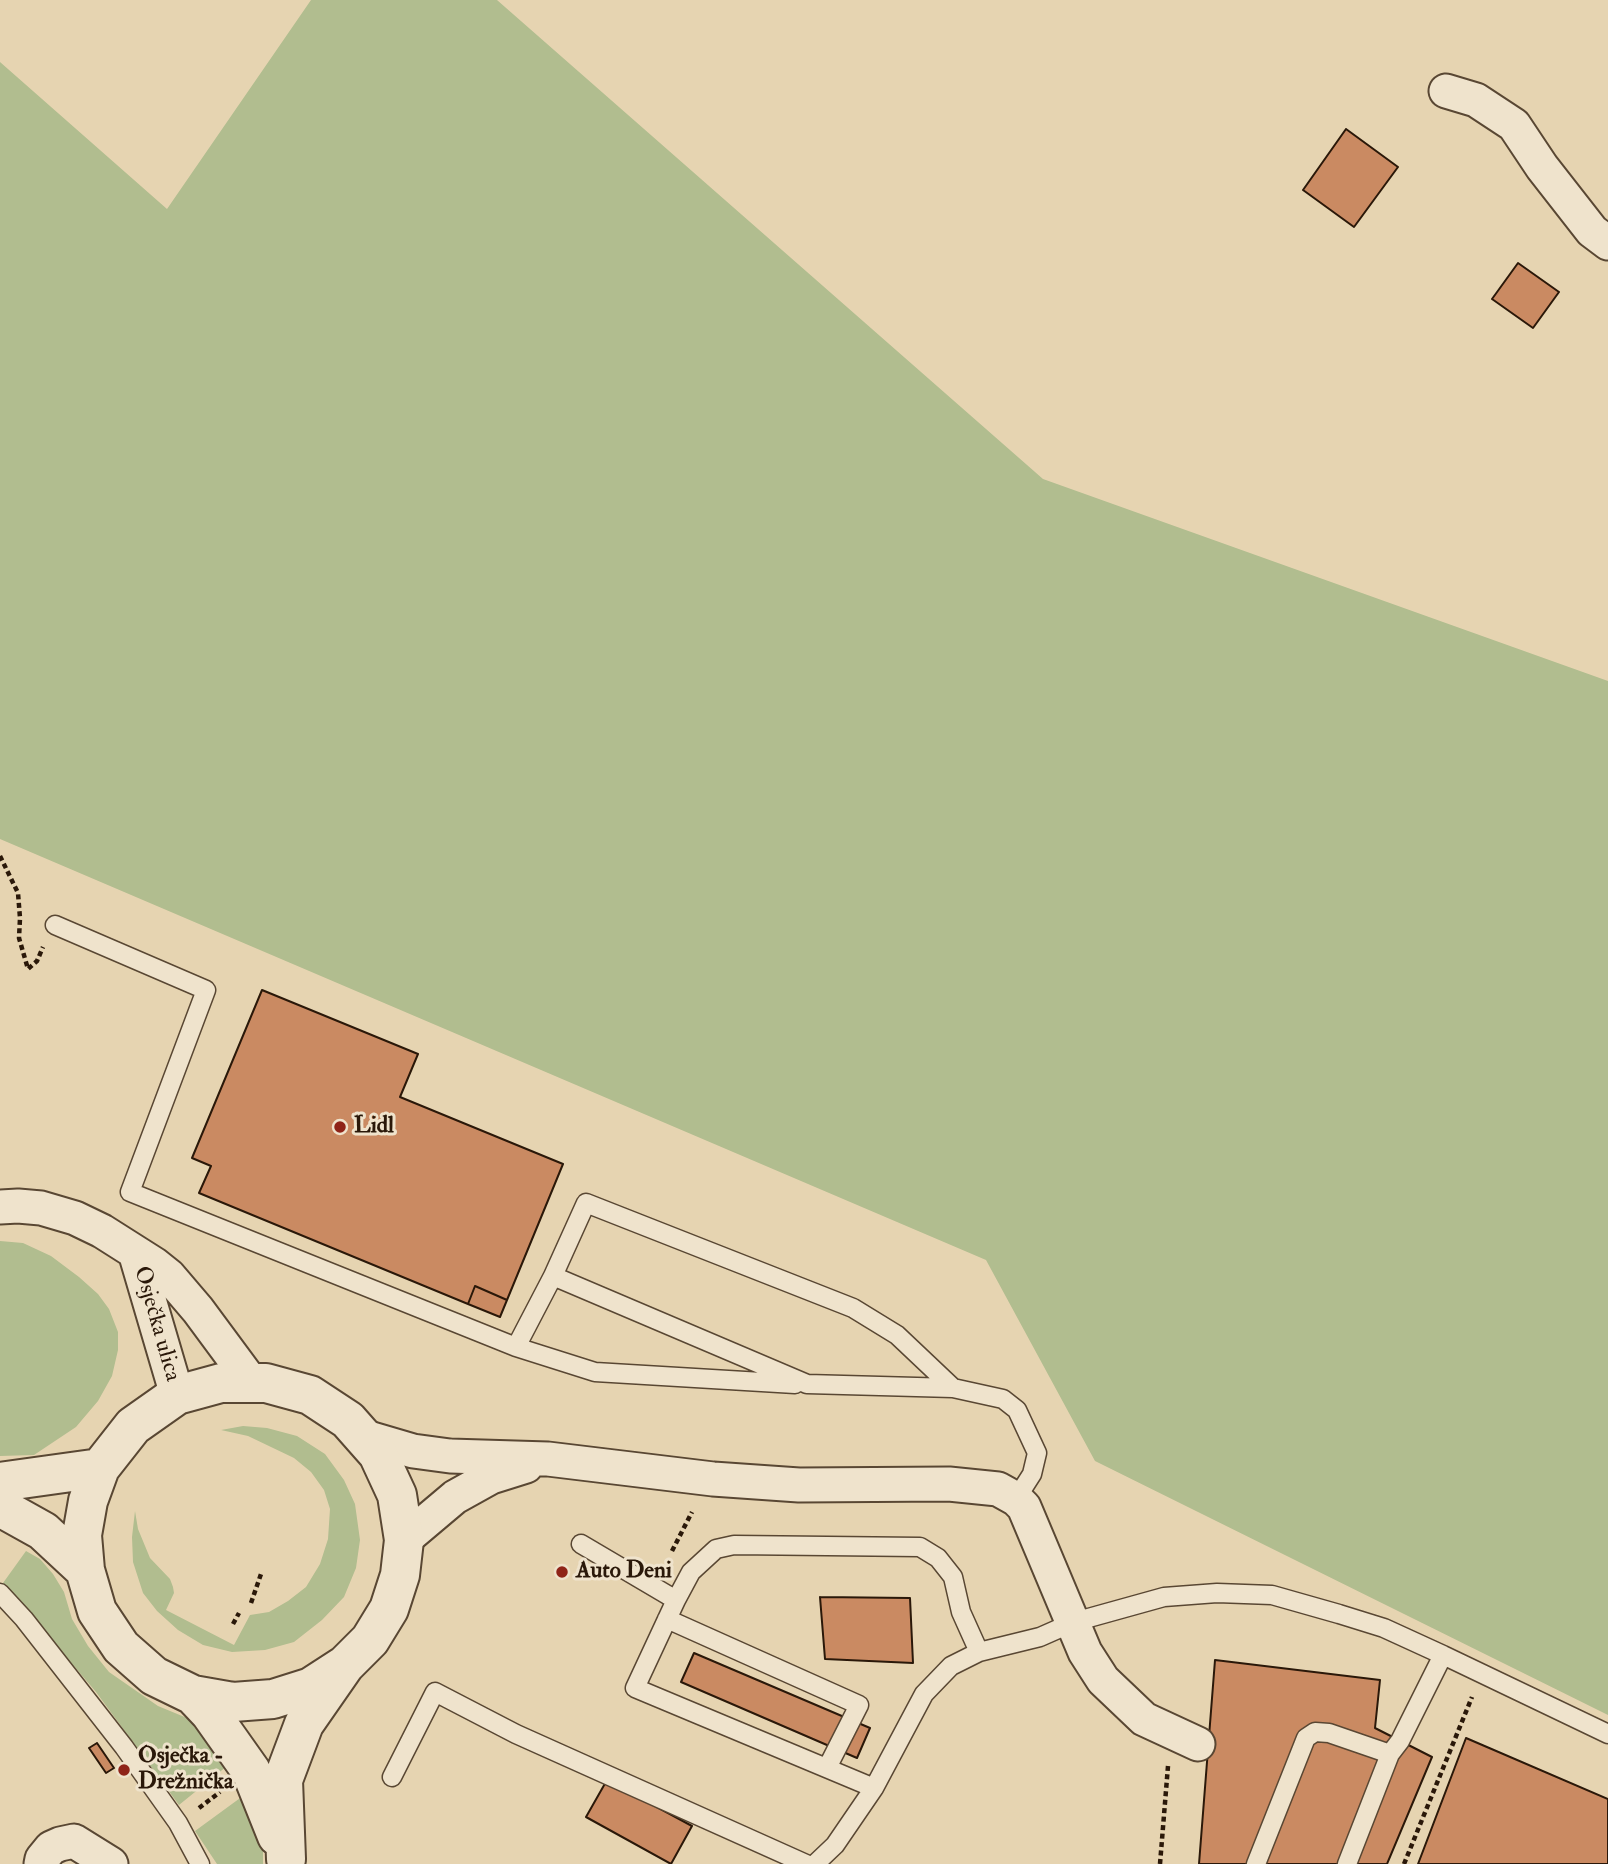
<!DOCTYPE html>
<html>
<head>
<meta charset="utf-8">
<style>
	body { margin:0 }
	canvas { display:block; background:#e6d4b1 }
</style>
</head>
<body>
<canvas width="1608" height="1864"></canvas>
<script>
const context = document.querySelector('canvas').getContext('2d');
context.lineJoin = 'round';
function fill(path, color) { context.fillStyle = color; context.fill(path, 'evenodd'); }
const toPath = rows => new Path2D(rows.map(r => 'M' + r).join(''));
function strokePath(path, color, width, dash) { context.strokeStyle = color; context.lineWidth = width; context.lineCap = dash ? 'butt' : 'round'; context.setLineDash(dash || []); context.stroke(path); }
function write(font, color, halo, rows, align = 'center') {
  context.font = font + ' "IM FELL Double Pica",serif'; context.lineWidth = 6; context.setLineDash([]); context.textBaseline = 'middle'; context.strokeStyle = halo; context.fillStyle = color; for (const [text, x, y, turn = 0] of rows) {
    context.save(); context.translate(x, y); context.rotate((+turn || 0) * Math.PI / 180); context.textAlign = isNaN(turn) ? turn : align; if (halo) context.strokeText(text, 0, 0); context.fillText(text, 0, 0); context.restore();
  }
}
fill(toPath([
	[311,0,497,0,1043,479,1608,681,1608,1715,1095,1461,986,1260,0,839,0,62,167,209],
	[0,1241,23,1243,51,1256,79,1277,98,1294,109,1309,118,1332,118,1350,112,1376,98,1401,76,1427,34,1455,0,1456],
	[243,1426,267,1428,297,1436,325,1454,344,1480,355,1504,360,1540,356,1568,344,1597,322,1620,294,1642,265,1650,232,1652,203,1645,178,1630,157,1611,143,1593,133,1562,132,1537,135,1511,138,1529,150,1558,170,1579,173,1587,174,1593,166,1610,234,1645,250,1615,269,1612,288,1601,306,1587,320,1564,328,1539,330,1509,324,1490,311,1472,294,1458,248,1436,221,1430],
	[26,1551,40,1559,53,1574,64,1592,72,1619,88,1646,109,1672,158,1706,187,1718,202,1729,232,1762,179,1805,96,1692,3,1583],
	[247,1793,263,1847,263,1864,217,1864,195,1831]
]), '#b1bd8f');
const building = toPath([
	[1346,129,1398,167,1354,227,1303,190,1346,129],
	[1518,263,1559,292,1533,328,1492,299,1518,263],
	[262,990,418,1054,400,1097,563,1164,507,1300,475,1286,468,1304,199,1193,211,1166,192,1158,262,990],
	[475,1286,507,1300,500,1317,468,1304,475,1286],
	[820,1597,910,1598,913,1663,825,1659,820,1597],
	[694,1653,870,1728,857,1758,681,1682,694,1653],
	[1215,1660,1380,1680,1375,1728,1432,1757,1387,1864,1199,1864,1215,1660],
	[1466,1738,1608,1799,1608,1864,1418,1864,1466,1738],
	[97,1743,114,1768,106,1773,89,1748,97,1743],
	[607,1780,692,1826,671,1864,586,1817,607,1780]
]);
fill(building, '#ca8a62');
strokePath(building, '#2a1809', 2);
const service = toPath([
	[55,925,206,990,130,1192,516,1347],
	[553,1276,516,1347,595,1372,795,1384],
	[953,1388,807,1384,553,1276,586,1203,853,1308,897,1335,953,1388,1003,1399,1017,1410,1037,1453,1032,1474,1016,1499],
	[581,1544,676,1600],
	[0,1593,24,1619,124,1747,178,1823,200,1864],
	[667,1619,859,1705,827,1768],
	[1443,1655,1608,1734],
	[392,1777,435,1692,516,1734,806,1864],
	[874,1788,635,1688,676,1600,691,1572,716,1549,734,1545,920,1547,938,1558,953,1577,961,1612,979,1652],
	[815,1864,835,1845,874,1788,924,1694,951,1666,979,1652,1040,1637,1074,1622,1164,1597,1217,1593,1272,1595,1339,1614,1384,1628,1443,1655,1400,1741,1390,1754,1347,1864],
	[1256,1864,1306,1738,1315,1732,1329,1733,1390,1754]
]);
const minor = toPath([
	[1446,91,1476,100,1514,125,1542,167,1592,231,1608,243],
	[0,1207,18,1206,41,1208,75,1218,102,1231,154,1264,169,1276,198,1310,252,1383],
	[135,1252,177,1395],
	[362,1436,413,1451,450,1456,548,1459,713,1479,799,1485,949,1484,998,1489,1016,1499,1024,1507,1085,1652,1103,1680,1144,1719,1198,1744],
	[404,1540,455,1497,491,1477,526,1466],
	[41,1864,42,1859,51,1848,60,1844,74,1841,111,1864]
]);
const tertiary = toPath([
	[0,1482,100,1468],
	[0,1507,43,1531,85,1570],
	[193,1695,210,1713,251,1771,277,1836],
	[286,1859,283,1780,304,1724,345,1665,370,1640,389,1609,400,1575,404,1540,397,1495,378,1454,348,1420,310,1395,266,1383,221,1383,177,1395,133,1426,100,1468,88,1501,82,1535,85,1570,97,1611,121,1647,154,1676,193,1695,233,1702,273,1699,311,1687,345,1665]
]);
strokePath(service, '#594733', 21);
strokePath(minor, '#594733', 37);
strokePath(tertiary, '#594733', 42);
strokePath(toPath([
	[0,856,18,893,20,918,19,938,28,969,37,961,43,947],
	[672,1551,692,1512],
	[251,1603,262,1571],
	[233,1624,239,1613],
	[199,1808,220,1792],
	[1160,1864,1168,1766],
	[1404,1864,1472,1697]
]), '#2a1809', 4.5, [5, 3.5]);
strokePath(service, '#efe3cc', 18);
strokePath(minor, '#efe3cc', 33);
strokePath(tertiary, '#efe3cc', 38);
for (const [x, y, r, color] of [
	[340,1127,7,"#8f2418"],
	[562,1572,7,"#8f2418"],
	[124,1770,7,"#8f2418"]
]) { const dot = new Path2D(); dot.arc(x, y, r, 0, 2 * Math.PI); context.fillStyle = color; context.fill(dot); strokePath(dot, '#efe3cc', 2.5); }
write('bold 23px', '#2a1809', '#efe3cc', [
	["Lidl",354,1127],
	["Auto Deni",576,1572],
	["Osječka -",138,1757],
	["Drežnička",138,1783]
], 'left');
write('23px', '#2a1809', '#efe3cc', [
	["Osječka ulica",156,1324,74]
]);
</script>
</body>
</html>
